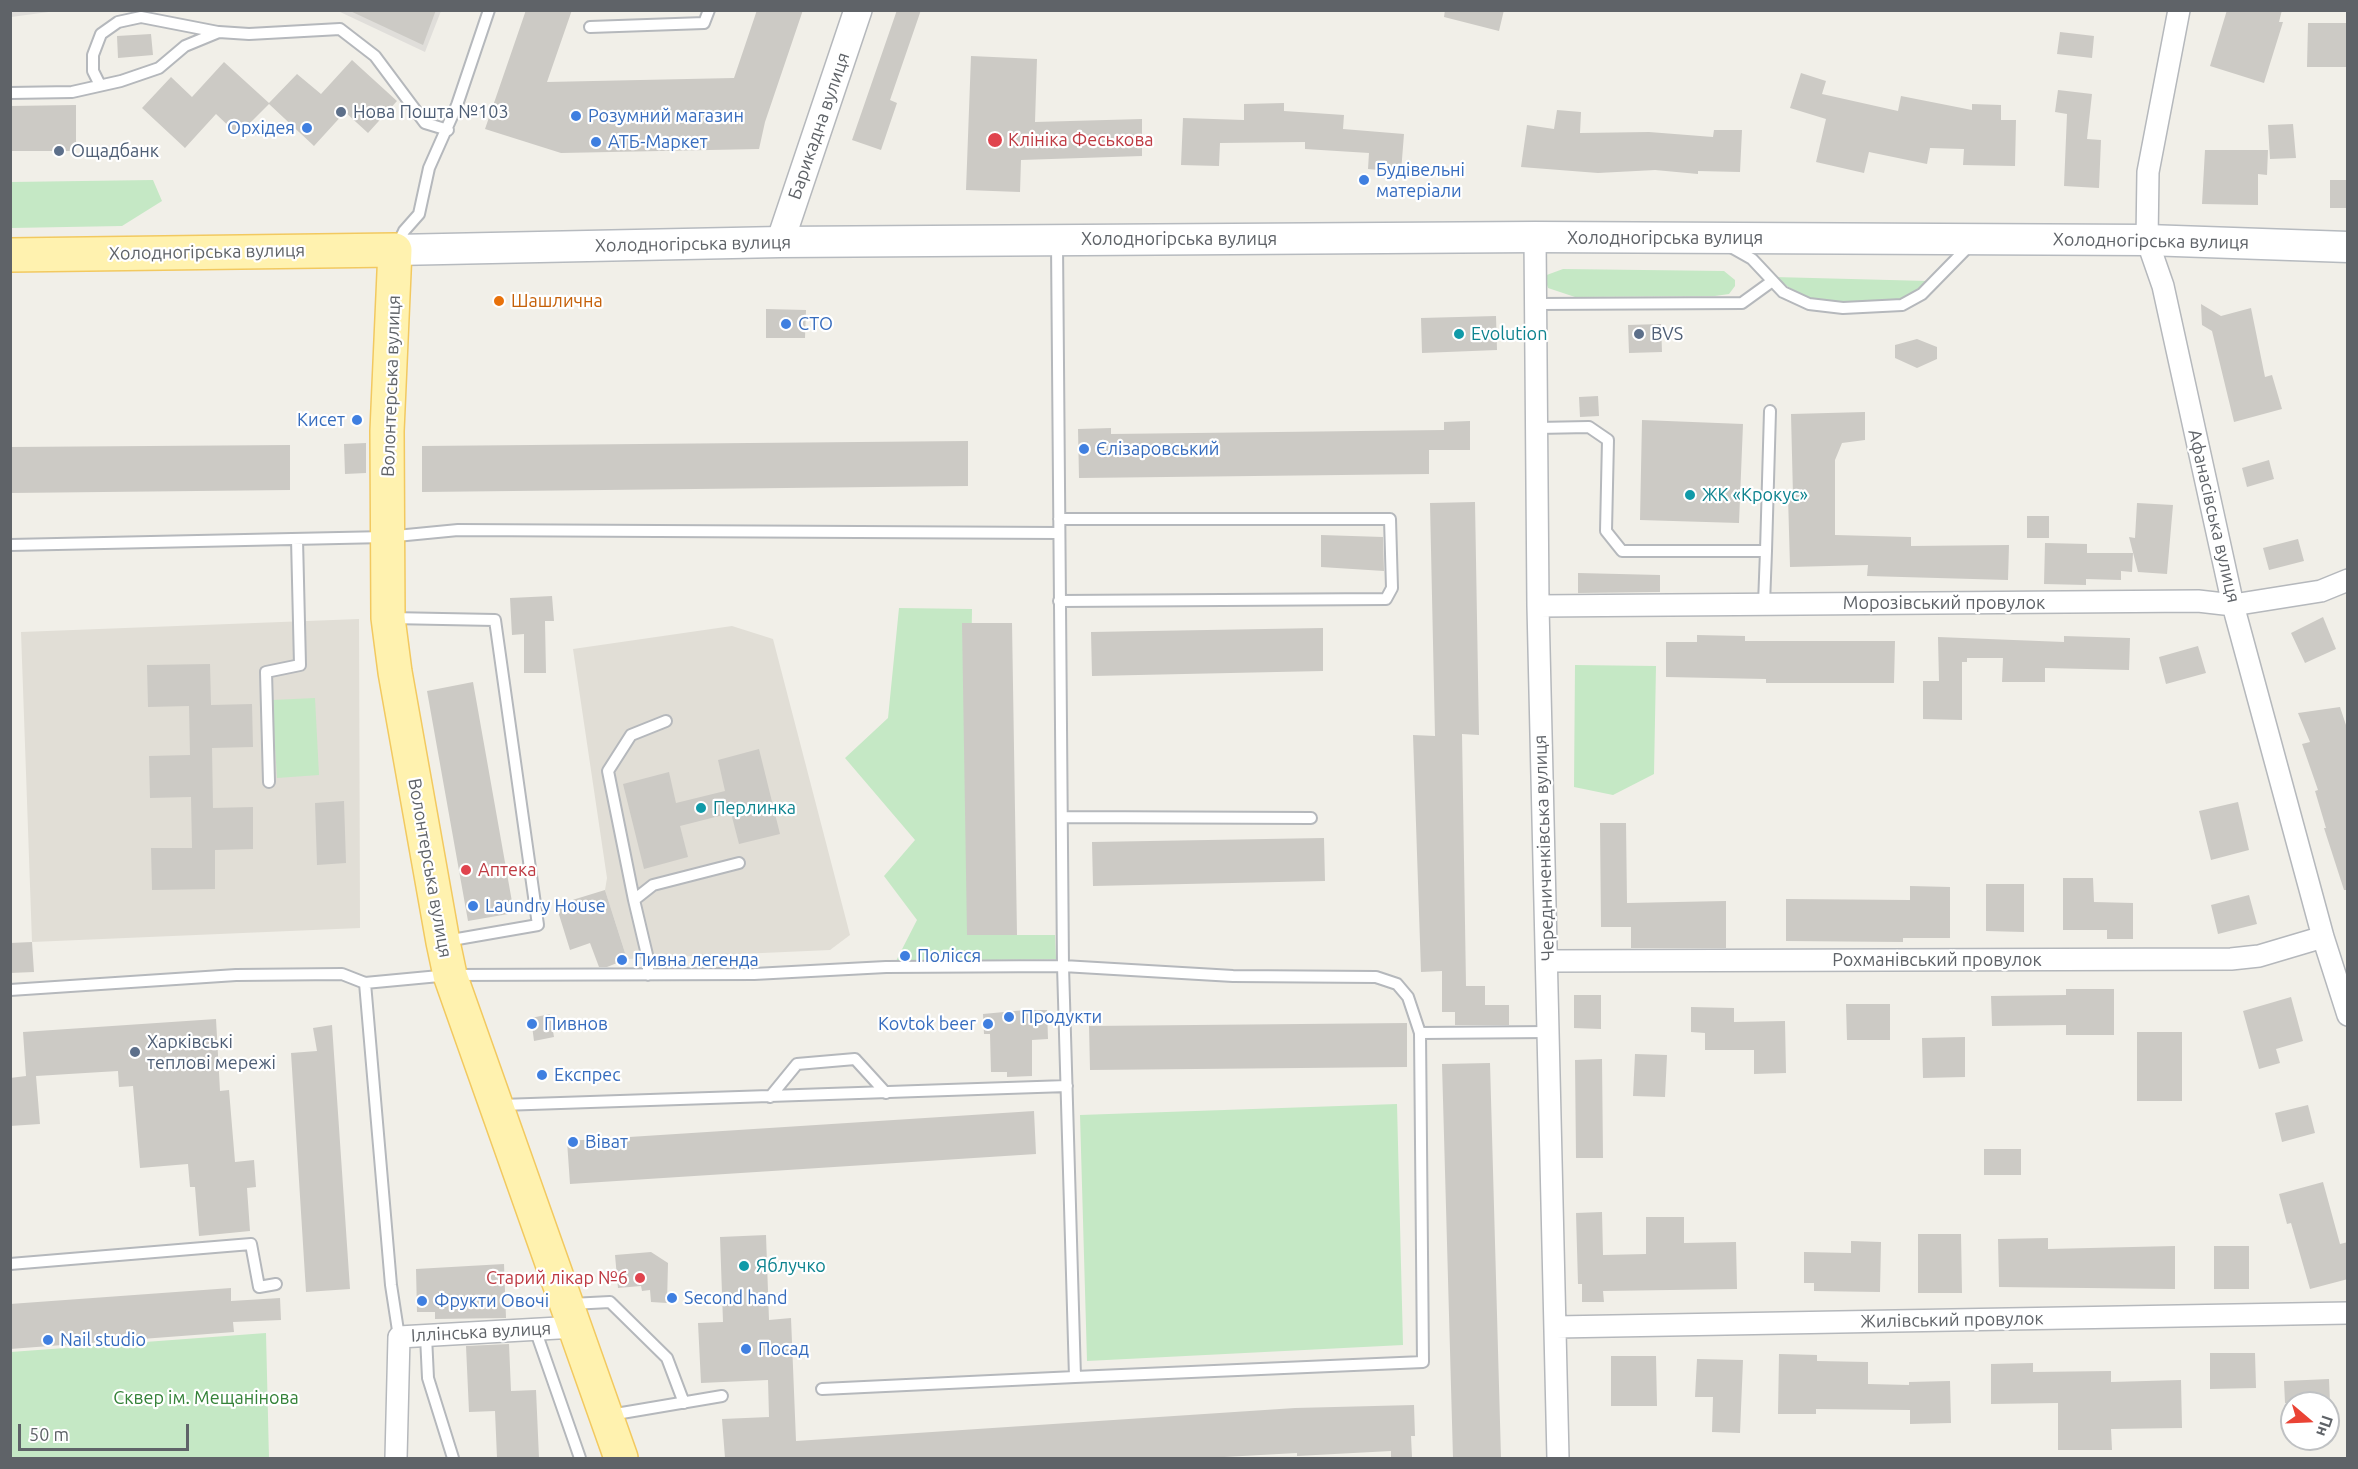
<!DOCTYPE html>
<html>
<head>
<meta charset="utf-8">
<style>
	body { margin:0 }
	#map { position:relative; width:2358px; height:1469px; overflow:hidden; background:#f1efe8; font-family:Ubuntu,sans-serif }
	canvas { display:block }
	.frame { position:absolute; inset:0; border:12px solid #5f6368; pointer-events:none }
	.north { position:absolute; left:2280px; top:1391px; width:60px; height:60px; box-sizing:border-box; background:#fff; border:2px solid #bfc1c3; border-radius:50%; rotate:109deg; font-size:16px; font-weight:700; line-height:24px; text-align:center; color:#5f6368 }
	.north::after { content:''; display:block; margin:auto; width:21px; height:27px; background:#ea4335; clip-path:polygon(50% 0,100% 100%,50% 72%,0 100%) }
	.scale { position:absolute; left:18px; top:1424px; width:171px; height:27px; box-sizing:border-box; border:3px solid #5f6368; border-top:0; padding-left:8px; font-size:18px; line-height:21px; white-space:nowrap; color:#5f6368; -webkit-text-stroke:4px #fff; paint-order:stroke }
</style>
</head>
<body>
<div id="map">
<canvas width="2358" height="1469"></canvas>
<div class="frame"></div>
<div class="north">Пн</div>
<div class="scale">50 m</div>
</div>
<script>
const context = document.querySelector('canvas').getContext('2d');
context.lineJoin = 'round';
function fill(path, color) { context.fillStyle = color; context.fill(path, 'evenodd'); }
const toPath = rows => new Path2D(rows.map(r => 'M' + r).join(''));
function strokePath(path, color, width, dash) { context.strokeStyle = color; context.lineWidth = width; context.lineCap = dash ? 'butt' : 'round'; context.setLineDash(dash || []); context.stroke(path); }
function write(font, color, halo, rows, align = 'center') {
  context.font = font + ' Ubuntu,sans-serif'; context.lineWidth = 4.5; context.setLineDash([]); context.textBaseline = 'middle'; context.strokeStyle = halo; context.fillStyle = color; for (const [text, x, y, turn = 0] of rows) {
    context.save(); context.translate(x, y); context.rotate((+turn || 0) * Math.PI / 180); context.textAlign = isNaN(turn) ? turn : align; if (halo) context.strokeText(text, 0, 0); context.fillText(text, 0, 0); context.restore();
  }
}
fill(toPath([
	[11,10,56,10,56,11,11,17],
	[338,11,441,11,425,52]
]), '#e0deda');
fill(toPath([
	[359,619,360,928,32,942,21,632],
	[732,626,773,639,850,935,830,950,627,959,605,890,607,878,573,649]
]), '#e1ded6');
fill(toPath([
	[153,180,162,201,122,226,11,228,11,182],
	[1563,269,1724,271,1735,280,1735,286,1729,294,1715,296,1575,297,1548,288,1544,276],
	[1774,277,1928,281,1900,304,1813,304],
	[899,608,972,609,967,935,1055,935,1056,959,896,961,917,920,884,876,915,840,845,758,888,718],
	[1575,665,1656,666,1654,774,1613,795,1574,787],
	[315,698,319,775,277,778,272,700],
	[1397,1104,1403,1345,1087,1361,1080,1115],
	[266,1333,269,1458,11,1458,11,1352]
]), '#c5e8c5');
fill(toPath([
	[348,10,436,10,423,45],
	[526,10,572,10,547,82,734,78,757,10,803,10,765,122,759,149,561,153,485,129],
	[897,10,921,10,890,100,897,103,881,150,852,140],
	[1445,10,1504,10,1499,31,1444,17],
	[2227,10,2282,10,2279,22,2283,22,2264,83,2210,66],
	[2308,23,2348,23,2348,67,2307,67],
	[2060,32,2094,36,2092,58,2057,54],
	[151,34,153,55,118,58,117,36],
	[971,56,1037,59,1035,122,1142,119,1142,156,1021,160,1020,192,966,190],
	[352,60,397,101,368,133,345,112,314,146,269,104,238,135,216,114,185,148,142,108,171,77,192,97,224,62,269,103,297,74,321,94],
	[1801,73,1826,81,1822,94,1898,111,1901,96,1972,110,1972,104,2001,105,2001,120,2016,120,2015,166,1963,165,1964,149,1930,148,1927,164,1869,152,1864,173,1816,162,1826,119,1790,108],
	[2058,90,2092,94,2087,139,2101,140,2099,188,2064,186,2067,114,2055,112],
	[1284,103,1284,111,1344,115,1343,129,1404,134,1401,172,1368,169,1369,153,1305,149,1305,142,1220,143,1219,166,1181,165,1183,118,1244,120,1244,104],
	[76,105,76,151,10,151,10,106],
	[1557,110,1581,112,1580,133,1649,132,1713,137,1714,130,1742,130,1740,172,1698,171,1698,174,1655,170,1598,173,1521,167,1527,125,1554,129],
	[2293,124,2296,158,2270,159,2268,125],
	[2205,150,2268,150,2267,175,2258,174,2258,205,2202,204],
	[2330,180,2348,180,2348,208,2330,208],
	[2201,304,2221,316,2251,308,2265,377,2272,375,2282,409,2234,422,2212,331,2202,325],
	[766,309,806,310,805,338,766,338],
	[1496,316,1497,350,1422,353,1421,318],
	[1661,324,1662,352,1629,353,1628,325],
	[1917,339,1937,347,1937,359,1917,368,1895,358,1895,345],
	[1598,396,1599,416,1580,417,1579,397],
	[1865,412,1865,440,1842,443,1835,460,1835,535,1911,537,1911,546,2009,545,2008,580,1867,576,1868,565,1790,567,1788,496,1793,496,1791,414],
	[1642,420,1743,424,1739,523,1640,520],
	[1470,421,1470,450,1429,450,1429,474,1079,478,1078,429,1111,428,1111,434,1444,430,1444,422],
	[968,441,968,486,422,492,422,446],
	[366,443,366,473,345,474,344,444],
	[290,445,290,490,10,493,10,447],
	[2269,460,2274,479,2247,487,2242,468],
	[1475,502,1479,735,1462,734,1466,986,1485,986,1485,1005,1509,1005,1509,1025,1455,1025,1455,1012,1442,1012,1442,971,1421,972,1413,735,1435,736,1430,503],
	[2137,503,2173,505,2167,574,2138,572,2129,537,2135,538],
	[2027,516,2049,516,2049,538,2027,538],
	[1321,535,1383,537,1384,571,1321,567],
	[2298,539,2304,561,2269,570,2263,548],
	[2045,543,2087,544,2087,553,2133,553,2132,572,2121,571,2121,580,2086,579,2086,585,2044,584],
	[1578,573,1660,575,1660,592,1578,593],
	[552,596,554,621,545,621,546,673,524,673,524,634,512,635,510,598],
	[2323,617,2336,649,2305,663,2291,633],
	[962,623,1012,623,1017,935,967,935],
	[1323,628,1323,671,1092,676,1091,632],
	[1697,635,1745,636,1745,641,1895,641,1894,683,1766,683,1766,679,1666,677,1666,642,1697,642],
	[2064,636,2130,638,2129,670,2045,668,2045,682,2002,682,2003,658,1967,658,1967,662,1962,662,1962,720,1923,719,1923,681,1939,681,1938,637,2064,642],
	[2198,646,2206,673,2166,684,2159,657],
	[210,664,211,705,252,704,253,747,212,748,213,808,253,807,253,849,215,850,215,889,152,890,151,848,192,848,191,797,150,798,149,756,190,755,189,706,148,707,147,665],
	[473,682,514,913,468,921,427,691],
	[2340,707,2348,731,2348,890,2344,890,2324,828,2326,828,2315,791,2318,790,2302,744,2310,742,2298,713],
	[759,749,780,834,739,844,731,813,680,826,688,857,644,869,623,784,669,772,676,803,725,791,718,760],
	[344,801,346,863,317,865,315,803],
	[2238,802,2249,850,2211,860,2199,811],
	[1600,823,1626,823,1627,903,1726,901,1726,948,1631,948,1631,927,1601,927],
	[1324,838,1325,881,1093,886,1092,842],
	[2063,878,2093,878,2094,902,2133,903,2133,939,2107,939,2107,930,2063,930],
	[1986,884,2024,884,2024,932,1986,931],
	[1910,886,1950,887,1950,938,1903,938,1903,942,1786,941,1786,899,1910,900],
	[605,890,627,959,607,967,599,967,590,943,570,950,556,905],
	[2249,895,2257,924,2218,934,2211,905],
	[32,942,34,972,10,973,10,943],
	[2066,989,2114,989,2114,1035,2066,1035,2066,1025,1992,1026,1991,996,2066,995],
	[1574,995,1601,995,1601,1029,1574,1028],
	[2291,997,2303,1041,2276,1049,2280,1063,2259,1069,2243,1011],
	[1846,1004,1890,1004,1890,1040,1847,1040],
	[1691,1007,1734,1008,1734,1022,1785,1021,1786,1073,1754,1074,1754,1050,1705,1050,1705,1033,1691,1032],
	[1025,1010,1047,1010,1048,1039,1032,1040,1032,1076,1007,1077,1007,1072,991,1072,990,1034,984,1034,983,1014],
	[550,1014,554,1037,534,1041,531,1018],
	[216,1019,220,1091,229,1090,235,1162,254,1160,256,1187,247,1188,250,1231,199,1236,195,1187,190,1187,188,1164,140,1168,133,1086,119,1087,118,1071,36,1076,40,1124,10,1126,10,1078,26,1076,23,1032],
	[1407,1023,1407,1067,1090,1070,1089,1026],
	[332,1025,350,1289,306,1292,291,1053,317,1051,313,1028],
	[2137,1032,2182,1032,2182,1101,2137,1101],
	[1965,1037,1965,1077,1923,1078,1922,1038],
	[1635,1054,1667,1055,1665,1097,1633,1096],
	[1602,1059,1603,1158,1576,1158,1575,1060],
	[1490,1063,1501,1458,1453,1458,1442,1064],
	[2308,1105,2315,1133,2282,1142,2275,1113],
	[1034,1111,1036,1154,570,1184,567,1141],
	[1984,1149,2021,1149,2021,1175,1984,1175],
	[2323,1182,2340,1244,2348,1242,2348,1279,2310,1289,2291,1223,2287,1224,2279,1194],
	[1602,1212,1603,1255,1646,1254,1646,1217,1684,1217,1684,1243,1736,1242,1737,1289,1603,1291,1604,1302,1582,1302,1582,1284,1578,1284,1576,1213],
	[1918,1234,1961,1234,1962,1293,1918,1293],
	[766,1235,769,1320,791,1318,796,1441,1295,1408,1414,1405,1415,1436,1411,1436,1412,1457,1391,1458,1391,1451,1297,1456,1297,1453,1206,1458,725,1458,722,1419,769,1417,768,1380,701,1383,698,1323,723,1322,720,1237],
	[2048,1238,2048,1249,2175,1246,2175,1289,1999,1287,1998,1239],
	[1851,1241,1881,1242,1880,1292,1814,1291,1814,1283,1804,1283,1804,1252,1851,1253],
	[2214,1246,2249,1246,2249,1289,2214,1289],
	[651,1252,668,1263,667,1303,651,1302,650,1290,642,1291,641,1286,618,1288,615,1255],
	[504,1264,506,1318,435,1319,435,1312,417,1312,416,1269],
	[231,1288,231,1301,280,1298,281,1320,233,1322,234,1332,10,1349,10,1304],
	[509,1344,511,1391,536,1390,539,1458,497,1458,495,1411,469,1412,466,1346],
	[2210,1353,2255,1353,2256,1388,2210,1389],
	[1779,1354,1817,1355,1817,1361,1868,1362,1868,1384,1909,1385,1909,1382,1950,1381,1951,1423,1910,1424,1910,1410,1816,1409,1816,1414,1778,1414],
	[1611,1356,1656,1356,1657,1406,1611,1406],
	[1697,1359,1743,1360,1740,1433,1712,1432,1713,1397,1695,1397],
	[2033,1363,2033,1372,2111,1371,2111,1382,2181,1380,2182,1428,2111,1429,2112,1450,2058,1450,2058,1403,1991,1404,1991,1364],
	[2329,1379,2330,1403,2285,1403,2284,1381]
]), '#cccac5');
const service = toPath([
	[590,27,704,23,709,10],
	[100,85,93,71,93,55,101,34,118,22,141,17,218,32],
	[10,93,72,92,121,81,159,68,185,46,219,32,249,34,340,29,375,56,425,123,448,130],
	[1057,243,1063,966,1075,1377,1423,1362,1420,1033,1549,1032],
	[397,246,404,231,419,214,429,168,457,105,489,10],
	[1729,246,1752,259,1783,292,1809,304,1843,308,1902,305,1922,294,1970,245],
	[1537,304,1742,303,1771,282],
	[1537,428,1589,427,1608,440,1606,531,1622,551,1766,551,1770,411],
	[1059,519,1390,519,1392,588,1386,599,1059,601],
	[10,545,386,537,458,530,1059,533],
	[1764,604,1766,551],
	[390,618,495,620,538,925,446,941],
	[269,782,266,672,300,665,297,539],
	[1063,817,1311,818],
	[634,900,608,771,631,735,666,721],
	[648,975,648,959,634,900,653,885,739,863],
	[365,983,391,1285,399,1337],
	[10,990,236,975,342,974,365,983,450,975,754,974,886,967,1063,966,1233,976,1376,977,1397,984,1408,997,1420,1033],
	[770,1097,797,1064,855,1059,886,1093],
	[501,1105,1067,1086],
	[10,1264,251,1244,259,1287,276,1284],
	[571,1304,610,1302,667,1358,684,1403],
	[535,1329,580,1458],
	[426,1336,428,1378,453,1458],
	[822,1389,1075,1377],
	[610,1415,722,1396]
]);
const minor = toPath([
	[2179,10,2148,172,2147,240,2163,286,2233,605,2323,937,2348,1015],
	[1535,237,1538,606,1558,1458],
	[1538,606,2198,601,2233,605,2321,591,2348,580],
	[1547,961,2231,959,2259,956,2323,937],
	[1556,1327,2348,1313],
	[396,1458,399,1337,576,1327]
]);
const tertiary = toPath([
	[780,242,858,10]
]);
const secondary = toPath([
	[395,250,780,242,1535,237,2147,240,2348,247]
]);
const primary = toPath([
	[10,255,395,250,387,431,388,618,395,672,443,942,450,975,621,1458]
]);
strokePath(service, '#b5b8bc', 14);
strokePath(minor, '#b5b8bc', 24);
strokePath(tertiary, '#b5b8bc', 30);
strokePath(secondary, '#b6babf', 33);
strokePath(primary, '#f2c960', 36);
strokePath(service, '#fff', 10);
strokePath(minor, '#fff', 21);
strokePath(tertiary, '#fff', 27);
strokePath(secondary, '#fff', 30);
strokePath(primary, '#fff2af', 33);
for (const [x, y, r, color] of [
	[341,112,6,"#5c6f8a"],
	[576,116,6,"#3f7fe0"],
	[307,128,6,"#3f7fe0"],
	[995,140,8,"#e0444e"],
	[596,142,6,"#3f7fe0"],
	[59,151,6,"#5c6f8a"],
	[1364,180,6,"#3f7fe0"],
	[499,301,6,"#e8710a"],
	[786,324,6,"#3f7fe0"],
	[1459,334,6,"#0f9aa8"],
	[1639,334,6,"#5c6f8a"],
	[357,420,6,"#3f7fe0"],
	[1084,449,6,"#3f7fe0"],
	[1690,495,6,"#0f9aa8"],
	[701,808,6,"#0f9aa8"],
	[466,870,6,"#e0444e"],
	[473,906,6,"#3f7fe0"],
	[905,956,6,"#3f7fe0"],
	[622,960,6,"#3f7fe0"],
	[1009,1017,6,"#3f7fe0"],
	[532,1024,6,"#3f7fe0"],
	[988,1024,6,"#3f7fe0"],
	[135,1052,6,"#5c6f8a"],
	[542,1075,6,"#3f7fe0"],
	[573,1142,6,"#3f7fe0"],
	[744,1266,6,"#0f9aa8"],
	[640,1278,6,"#e0444e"],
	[672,1298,6,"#3f7fe0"],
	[422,1301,6,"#3f7fe0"],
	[48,1340,6,"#3f7fe0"],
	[746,1349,6,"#3f7fe0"]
]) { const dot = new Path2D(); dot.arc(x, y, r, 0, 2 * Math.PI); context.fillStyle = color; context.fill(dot); strokePath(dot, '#fff', 2); }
write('18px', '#4e5e75', '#fff', [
	["Нова Пошта №103",353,112],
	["Ощадбанк",71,151],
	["BVS",1651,334],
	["Харківські",147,1042],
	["теплові мережі",147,1063]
], 'left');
write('18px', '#366cbe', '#fff', [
	["Розумний магазин",588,116],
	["Орхідея",295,128,"right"],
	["АТБ-Маркет",608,142],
	["Будівельні",1376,170],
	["матеріали",1376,191],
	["СТО",798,324],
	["Кисет",345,420,"right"],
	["Єлізаровський",1096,449],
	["Laundry House",485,906],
	["Полісся",917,956],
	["Пивна легенда",634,960],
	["Продукти",1021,1017],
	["Пивнов",544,1024],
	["Kovtok beer",976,1024,"right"],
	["Експрес",554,1075],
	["Віват",585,1142],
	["Second hand",684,1298],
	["Фрукти Овочі",434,1301],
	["Nail studio",60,1340],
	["Посад",758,1349]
], 'left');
write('18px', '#5f6368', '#fff', [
	["Барикадна вулиця",819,126,-71],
	["Холодногірська вулиця",1665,238],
	["Холодногірська вулиця",1179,239],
	["Холодногірська вулиця",2151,241,1],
	["Холодногірська вулиця",693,244,-1],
	["Холодногірська вулиця",207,252,-1],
	["Волонтерська вулиця",391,386,-88],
	["Афанасівська вулиця",2214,516,77],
	["Морозівський провулок",1944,603],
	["Чередниченківська вулиця",1544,848,-92],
	["Волонтерська вулиця",430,868,80],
	["Рохманівський провулок",1937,960],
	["Жилівський провулок",1952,1320,-1],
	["Іллінська вулиця",481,1332,-3]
]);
write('18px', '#be3a42', '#fff', [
	["Клініка Феськова",1008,140],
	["Аптека",478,870],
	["Старий лікар №6",628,1278,"right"]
], 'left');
write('18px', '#c56008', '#fff', [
	["Шашлична",511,301]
], 'left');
write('18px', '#0d838f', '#fff', [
	["Evolution",1471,334],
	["ЖК «Крокус»",1702,495],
	["Перлинка",713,808],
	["Яблучко",756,1266]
], 'left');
write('18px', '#348238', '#fff', [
	["Сквер ім. Мещанінова",206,1398]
]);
</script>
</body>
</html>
